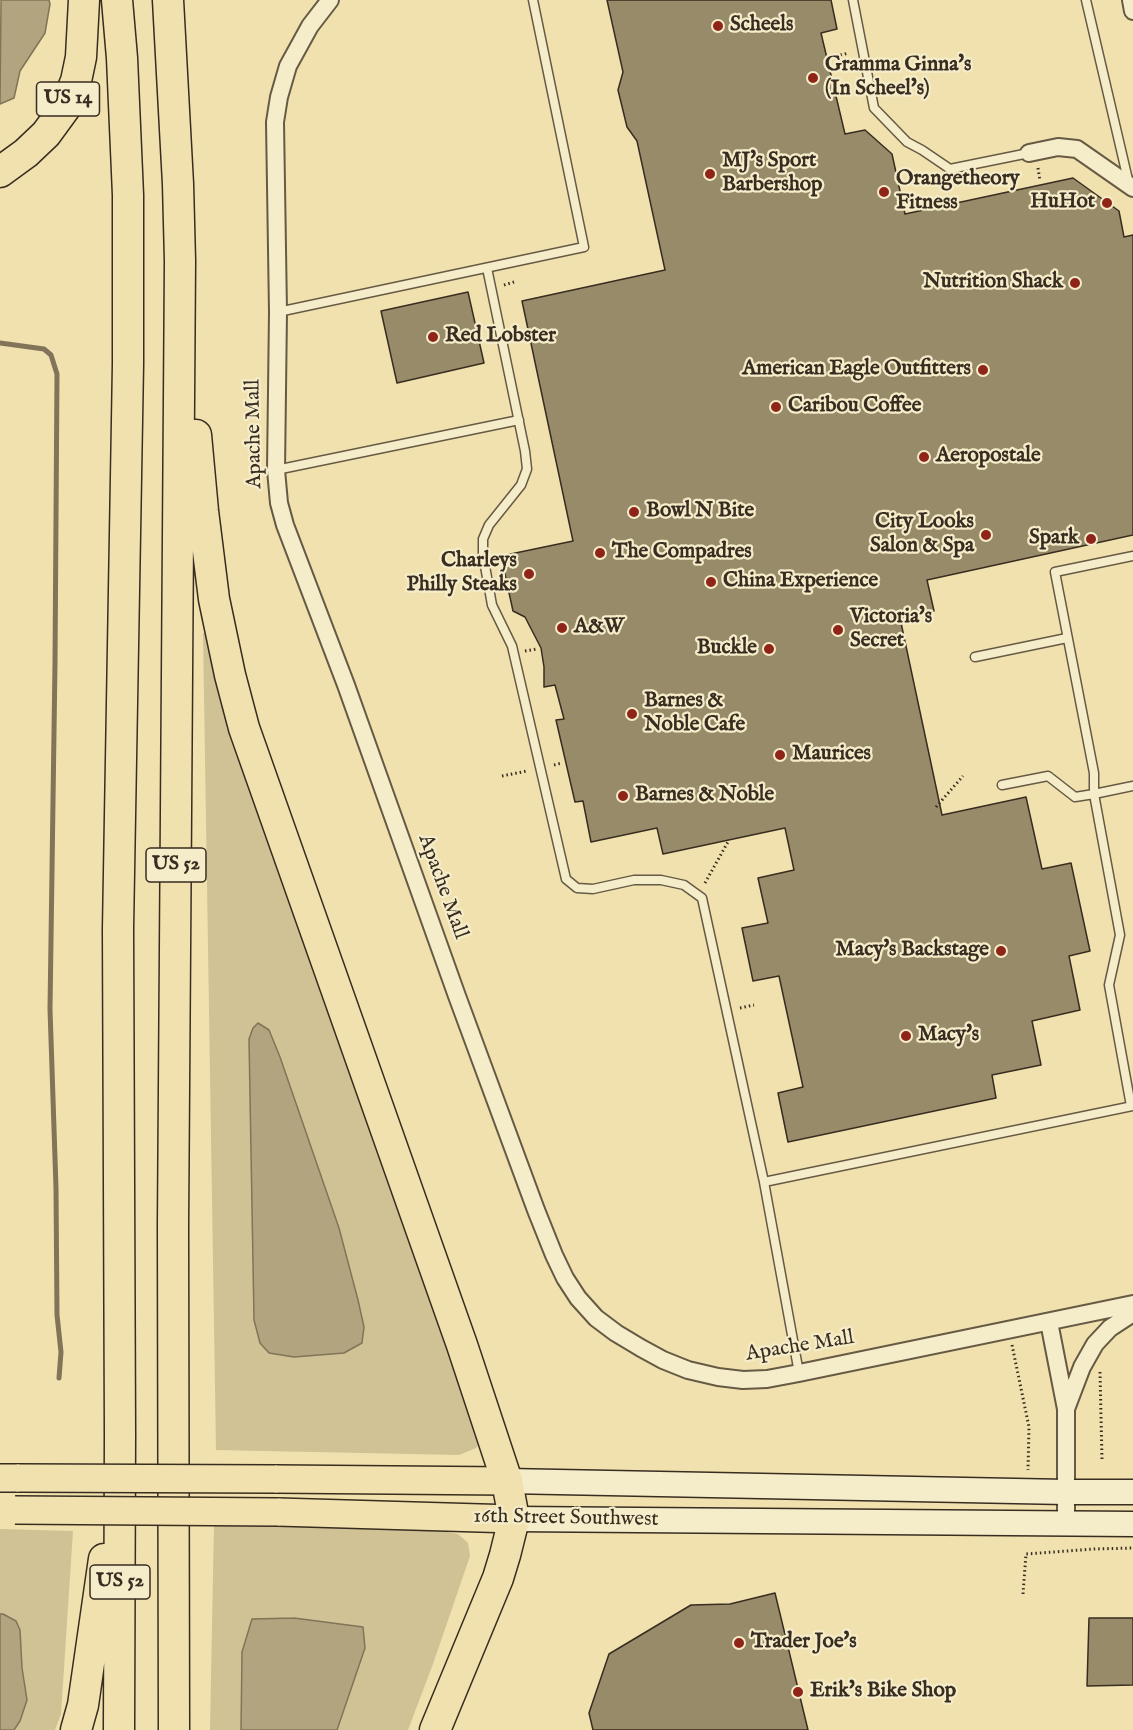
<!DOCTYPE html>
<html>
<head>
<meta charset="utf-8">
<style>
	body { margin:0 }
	canvas { display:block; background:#f0e1ae }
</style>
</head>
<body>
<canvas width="1133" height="1730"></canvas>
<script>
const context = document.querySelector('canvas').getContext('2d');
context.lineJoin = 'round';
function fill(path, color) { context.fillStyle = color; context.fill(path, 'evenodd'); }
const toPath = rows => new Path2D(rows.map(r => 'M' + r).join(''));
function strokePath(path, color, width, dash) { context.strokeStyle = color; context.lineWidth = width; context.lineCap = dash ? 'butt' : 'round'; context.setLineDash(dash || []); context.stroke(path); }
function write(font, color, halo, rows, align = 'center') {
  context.font = font + ' "IM FELL English",serif'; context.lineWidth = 4.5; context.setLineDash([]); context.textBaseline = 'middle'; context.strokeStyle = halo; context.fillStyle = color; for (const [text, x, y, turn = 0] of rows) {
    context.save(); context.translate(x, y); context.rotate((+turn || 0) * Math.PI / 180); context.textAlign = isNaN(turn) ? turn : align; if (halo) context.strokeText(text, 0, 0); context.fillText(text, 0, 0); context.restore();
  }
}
fill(toPath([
	[203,633,211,633,482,1441,476,1448,459,1455,216,1450],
	[214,1523,441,1531,458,1534,468,1543,470,1556,433,1664,408,1730,210,1730],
	[0,1529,73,1531,61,1714,55,1730,0,1730]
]), '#d1c296');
const water = toPath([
	[1,0,49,0,50,4,45,33,20,71,14,98,0,104,1,0],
	[258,1023,269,1030,280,1057,339,1228,358,1300,364,1327,362,1343,344,1353,294,1357,269,1353,260,1343,254,1320,249,1039,253,1028,258,1023],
	[0,1614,3,1614,16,1621,20,1630,22,1668,27,1700,20,1721,14,1730,0,1730,0,1614],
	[294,1618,363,1627,365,1648,337,1730,241,1730,242,1652,252,1619,294,1618]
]);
fill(water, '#b1a47e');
strokePath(water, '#817458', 1.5);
strokePath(toPath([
	[0,343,44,349,51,355,57,374,55,663,50,1009,56,1188,57,1315,61,1352,59,1378]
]), '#817458', 5);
const building = toPath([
	[607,0,831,0,837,29,821,33,845,134,865,130,892,154,905,214,1073,178,1119,211,1124,237,1133,235,1133,535,927,580,934,611,900,618,942,815,1026,797,1042,869,1071,863,1090,951,1069,956,1080,1010,1032,1021,1041,1065,992,1075,996,1098,788,1142,778,1093,803,1087,779,976,753,981,742,928,768,923,758,878,794,870,785,828,663,854,657,828,591,842,583,801,575,802,556,720,564,719,555,685,544,687,544,667,541,648,525,617,513,611,501,556,573,541,522,301,665,270,637,141,627,127,618,90,623,72,607,0],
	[468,292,484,363,397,383,381,311,468,292],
	[775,1593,808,1730,593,1730,589,1713,609,1654,691,1605,730,1604,775,1593],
	[1089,1618,1133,1618,1133,1685,1087,1686,1089,1618]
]);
fill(building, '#988b6a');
strokePath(building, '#382d20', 1.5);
const lane = toPath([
	[853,0,874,108,907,142,922,150,950,169,1029,153],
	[1086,0,1129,184],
	[487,268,525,451,527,469,521,485,489,525,483,539,483,555,492,605,512,646,566,879,577,888,593,889,634,880,661,880,684,885,702,898,764,1182,799,1373],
	[278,312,584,247,533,0],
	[276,470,519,420],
	[1133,556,1055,572,1094,773,1094,794,1133,786],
	[975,657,1067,638],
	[1002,785,1048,776,1075,797,1094,794,1120,935,1109,985,1131,1106],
	[764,1182,1133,1106]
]);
const street = toPath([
	[330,0,310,26,288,66,279,97,275,122,278,312,276,470,279,503,285,525,346,685,457,996,536,1210,554,1255,565,1278,578,1298,596,1318,616,1333,641,1348,663,1360,688,1370,718,1377,743,1380,767,1379,799,1373,1133,1304],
	[1131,0,1133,11],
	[1029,153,1058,147,1077,149,1133,188],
	[1049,1322,1066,1409,1066,1524],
	[1066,1409,1082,1367,1095,1344,1110,1328,1133,1313]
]);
const secondary = toPath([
	[507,1481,1066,1492,1133,1492],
	[514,1519,1133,1524]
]);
const primary = toPath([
	[0,1478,19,1478],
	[275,1479,507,1481],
	[278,1512,514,1519]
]);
const highway = toPath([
	[117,0,122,58,128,195,128,364,118,929,120,1434,119,1730],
	[168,0,178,184,180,261,173,1224,174,1730],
	[0,172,26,153,46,134,65,108,76,81,81,57,84,0],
	[196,435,203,511,214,599,230,675,244,728,462,1345,507,1481,514,1519,505,1555,498,1578,435,1730],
	[76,1730,83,1705,104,1559]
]);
strokePath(lane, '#665a44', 11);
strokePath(street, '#665a44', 20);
strokePath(secondary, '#382d20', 27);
strokePath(primary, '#382d20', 30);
strokePath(highway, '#382d20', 33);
strokePath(toPath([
	[836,56,849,53],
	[1038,168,1040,181],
	[504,285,514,282],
	[525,651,537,649],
	[554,765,562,763],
	[502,776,527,771],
	[936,807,963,776],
	[705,883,729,840],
	[740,1008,754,1005],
	[1012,1345,1029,1427,1028,1470],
	[1100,1372,1102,1460],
	[1023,1594,1026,1554,1094,1549,1133,1548]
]), '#382d20', 3, [1.5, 3]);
strokePath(lane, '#f5ecca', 8);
strokePath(street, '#f5ecca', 16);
strokePath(secondary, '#f5ecca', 24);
strokePath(primary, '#f0e1ae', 27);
strokePath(highway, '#f0e1ae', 30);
const primaryBridge = toPath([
	[19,1478,275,1479],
	[15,1510,278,1512]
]);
strokePath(primaryBridge, '#382d20', 30, []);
strokePath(primaryBridge, '#f0e1ae', 27);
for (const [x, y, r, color] of [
	[718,26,6,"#8f2418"],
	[813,78,6,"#8f2418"],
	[710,174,6,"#8f2418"],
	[884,192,6,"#8f2418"],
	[1107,203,6,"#8f2418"],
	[1075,283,6,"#8f2418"],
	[433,337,6,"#8f2418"],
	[983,370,6,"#8f2418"],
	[776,407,6,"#8f2418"],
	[924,457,6,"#8f2418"],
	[634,512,6,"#8f2418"],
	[986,535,6,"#8f2418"],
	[1091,539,6,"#8f2418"],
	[600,553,6,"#8f2418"],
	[529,574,6,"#8f2418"],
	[711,582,6,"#8f2418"],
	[562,628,6,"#8f2418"],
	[838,630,6,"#8f2418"],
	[769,649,6,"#8f2418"],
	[632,714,6,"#8f2418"],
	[780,755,6,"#8f2418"],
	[623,796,6,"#8f2418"],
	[1001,951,6,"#8f2418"],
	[906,1036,6,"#8f2418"],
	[739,1643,6,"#8f2418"],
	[798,1692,6,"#8f2418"]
]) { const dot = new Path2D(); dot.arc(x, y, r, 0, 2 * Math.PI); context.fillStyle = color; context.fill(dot); strokePath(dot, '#f5ecca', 2); }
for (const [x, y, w] of [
	[68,99,63],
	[176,865,60],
	[120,1582,60]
]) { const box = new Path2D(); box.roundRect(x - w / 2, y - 17, w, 34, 4.5); context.fillStyle = '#f5ecca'; context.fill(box); strokePath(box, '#382d20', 1.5); }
write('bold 20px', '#382d20', null, [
	["US 14",68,99],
	["US 52",176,865],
	["US 52",120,1582]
]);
write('bold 21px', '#382d20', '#f5ecca', [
	["Scheels",730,26],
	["Gramma Ginna's",825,66],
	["(In Scheel's)",825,90],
	["MJ's Sport",722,162],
	["Barbershop",722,186],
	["Orangetheory",896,180],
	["Fitness",896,204],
	["HuHot",1095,203,"right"],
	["Nutrition Shack",1063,283,"right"],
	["Red Lobster",445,337],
	["American Eagle Outfitters",971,370,"right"],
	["Caribou Coffee",788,407],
	["Aeropostale",936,457],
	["Bowl N Bite",646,512],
	["City Looks",974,523,"right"],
	["Salon & Spa",974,547,"right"],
	["Spark",1079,539,"right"],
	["The Compadres",612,553],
	["Charleys",517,562,"right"],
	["Philly Steaks",517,586,"right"],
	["China Experience",723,582],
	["Victoria's",850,618],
	["Secret",850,642],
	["A&W",574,628],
	["Buckle",757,649,"right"],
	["Barnes &",644,702],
	["Noble Cafe",644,726],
	["Maurices",792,755],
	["Barnes & Noble",635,796],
	["Macy's Backstage",989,951,"right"],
	["Macy's",918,1036],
	["Trader Joe's",751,1643],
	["Erik's Bike Shop",810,1692]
], 'left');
write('21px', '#382d20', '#f5ecca', [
	["Apache Mall",255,434,-91],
	["Apache Mall",442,887,70],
	["Apache Mall",800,1347,-9],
	["16th Street Southwest",566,1519,1]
]);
</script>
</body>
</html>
